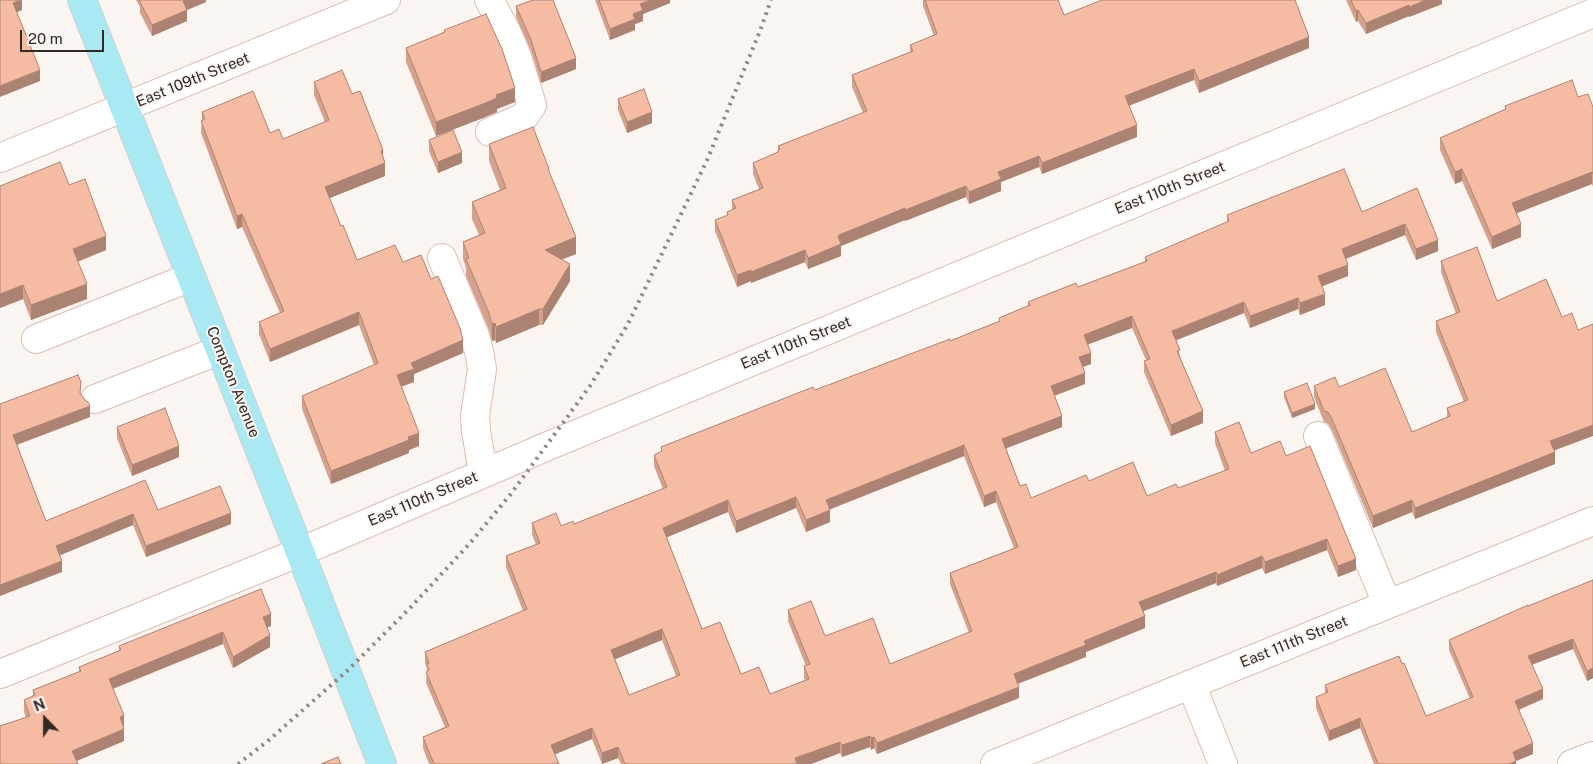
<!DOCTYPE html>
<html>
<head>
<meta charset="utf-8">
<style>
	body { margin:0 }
	#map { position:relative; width:1593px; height:764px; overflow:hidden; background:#fbf5f2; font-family:"Public Sans",sans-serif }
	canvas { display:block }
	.north { position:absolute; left:20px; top:694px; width:50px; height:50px; -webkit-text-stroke:4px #fbf5f2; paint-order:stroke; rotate:338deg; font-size:14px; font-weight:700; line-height:20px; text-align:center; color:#332823 }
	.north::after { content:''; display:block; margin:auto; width:18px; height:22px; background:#332823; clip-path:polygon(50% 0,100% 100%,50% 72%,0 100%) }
	.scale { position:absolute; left:20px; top:30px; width:84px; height:22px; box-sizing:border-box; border:2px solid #332823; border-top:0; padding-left:6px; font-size:15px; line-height:18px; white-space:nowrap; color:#332823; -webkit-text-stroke:4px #fbf5f2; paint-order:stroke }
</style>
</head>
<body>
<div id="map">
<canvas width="1593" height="764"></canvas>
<div class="north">N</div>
<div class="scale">20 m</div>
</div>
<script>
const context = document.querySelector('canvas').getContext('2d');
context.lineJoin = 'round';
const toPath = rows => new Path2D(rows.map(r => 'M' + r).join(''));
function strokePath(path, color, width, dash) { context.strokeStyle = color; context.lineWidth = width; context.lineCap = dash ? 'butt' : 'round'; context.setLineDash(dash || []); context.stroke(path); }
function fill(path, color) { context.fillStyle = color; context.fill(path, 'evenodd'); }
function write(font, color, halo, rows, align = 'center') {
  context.font = font + ' "Public Sans",sans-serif'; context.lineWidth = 4; context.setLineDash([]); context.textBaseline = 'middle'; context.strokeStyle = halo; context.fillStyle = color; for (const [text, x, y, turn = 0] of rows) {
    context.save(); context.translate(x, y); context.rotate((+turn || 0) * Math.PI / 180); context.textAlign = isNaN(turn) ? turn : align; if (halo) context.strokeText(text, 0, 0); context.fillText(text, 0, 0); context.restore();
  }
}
const minor = toPath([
	[489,0,506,31,517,57,532,105,524,117,490,132],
	[0,158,386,0],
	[442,258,475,336,480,356,482,369,475,416,476,431,483,473],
	[36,339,191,277],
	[95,399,220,350],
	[1318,436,1387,604],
	[0,674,300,552,548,446,1593,13],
	[1191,684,1223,764],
	[995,764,1593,521],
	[1572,764,1593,756]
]);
const major = toPath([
	[82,0,300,552,382,764]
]);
strokePath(minor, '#dbbdb1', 30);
strokePath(major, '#d2d0cf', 30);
strokePath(minor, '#fff', 28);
strokePath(major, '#a9e9f3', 28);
strokePath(toPath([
	[238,764,269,740,347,671,411,607,471,542,510,495,590,386,628,324,708,158,760,31,771,0]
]), '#908783', 4, [2.5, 5]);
fill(toPath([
	[136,0,206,0,206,2,187,10,187,21,152,36,140,13,140,7],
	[595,0,670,0,670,3,643,14,643,21,635,24,635,30,610,40],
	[923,0,1058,0,1064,15,1309,48,1199,93,1194,80,1129,106,1137,137,1042,174,1039,167,1001,182,1001,191,969,204,966,197,905,221,905,220,841,246,841,256,808,269,805,262,751,283,751,281,737,287,715,231,715,220,727,216,727,212,732,210,732,200,759,189,753,174,753,163,778,152,778,146,863,113,852,87,852,75,910,52,910,45,934,36,923,6],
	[1346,0,1442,0,1442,4,1409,17,1409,16,1366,34,1358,21,1356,22],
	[516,6,576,69,541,83,531,51,516,17],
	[444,30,515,102,497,109,497,112,483,118,436,136,406,62,406,48,444,32],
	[314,82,352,94,383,158,385,176,329,198,341,226,357,260,403,262,463,353,414,374,414,382,401,387,419,446,409,450,409,453,331,484,302,409,302,396,374,365,359,325,270,362,259,334,259,322,280,313,242,227,237,229,201,133,202,112,270,133,283,139,325,122,314,95],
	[1578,97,1593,107,1593,187,1592,184,1517,213,1521,237,1492,249,1462,181,1455,184,1440,150,1440,138,1505,109,1505,106],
	[618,99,652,123,627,133,618,110],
	[429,140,462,163,438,173,429,151],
	[489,144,549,172,576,254,562,259,570,281,543,325,539,325,496,343,495,340,492,341,489,330,466,276,466,268,463,259,463,242,479,235,472,219,472,202,500,190,489,161],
	[69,185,106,250,78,262,87,299,31,320,23,299,0,308],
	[1417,188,1438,251,1416,260,1405,235,1346,259,1348,276,1322,286,1325,305,1300,315,1298,309,1250,328,1244,313,1176,340,1180,356,1203,423,1171,436,1144,372,1144,361,1146,360,1132,328,1088,344,1091,364,1083,367,1085,384,1054,396,1062,427,1006,448,1020,486,1031,498,1089,481,1147,496,1178,488,1225,471,1215,443,1215,432,1251,453,1286,456,1356,570,1338,577,1327,550,1265,574,1262,568,1217,586,1216,583,1143,611,1145,628,1086,652,1086,657,1018,684,1019,698,877,754,874,748,871,750,870,747,842,757,840,753,811,764,621,764,618,758,602,764,592,739,555,754,559,764,429,764,423,748,423,737,445,727,426,683,427,668,425,663,425,652,523,611,506,567,506,556,536,545,532,534,532,523,561,526,574,524,663,489,654,466,654,455,661,452,661,447,950,341,999,321,999,318,1028,306,1028,302,1078,287,1145,262,1145,257,1227,223,1227,215,1362,212],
	[964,456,984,507,996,502,1014,548,950,573,950,584,969,633,890,664,825,636,788,610,788,621,806,666,804,666,804,678,805,680,770,694,741,674,702,629,666,537,728,512,736,533,796,508,806,532,830,522,830,509],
	[662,640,676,676,629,695,615,659],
	[1441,261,1554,451,1555,464,1415,519,1412,512,1373,528,1332,430,1328,424,1324,422,1314,397,1314,386,1339,387,1412,432,1447,417,1447,408,1464,402,1436,332,1436,321,1456,314,1441,272],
	[1284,392,1315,409,1292,418,1284,397],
	[81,394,90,417,17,445,46,521,158,510,231,524,146,557,133,525,60,555,62,572,0,404],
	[117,427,179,457,132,476,117,438],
	[1593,580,1593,678,1587,681,1573,649,1532,665,1543,699,1519,710,1533,754,1516,761,1516,764,1374,764,1360,728,1329,741,1316,708,1316,697,1325,694,1325,685,1426,716,1470,699,1449,650,1449,640],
	[271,626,267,628,270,647,233,668,223,644,113,689,124,727,124,741,76,761,26,717,24,712,24,700,33,696,33,690,79,672,79,667,119,651,119,646]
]), '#d4a18c');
fill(toPath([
	[20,0,22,0,22,10,13,14,13,3],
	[185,0,206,0,206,2,187,10,187,21,152,36,152,25],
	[651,0,670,0,670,3,643,14,643,21,635,24,635,30,610,40,610,29,640,4],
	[1426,0,1442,0,1442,4,1409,17,1409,7],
	[1409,5,1409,16,1366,34,1366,23],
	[1358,10,1358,21,1356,22,1356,11],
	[1309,37,1309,48,1199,93,1199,81],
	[576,58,576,69,541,83,541,72],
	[1194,69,1194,80,1125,107,1125,96],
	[40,70,40,81,0,97,0,86],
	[515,88,515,102,497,109,497,112,483,118,436,136,436,122,496,95],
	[652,112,652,123,627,133,627,122],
	[1137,125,1137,137,1042,174,1042,163],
	[383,150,383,163,381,151],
	[462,152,462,163,438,173,438,162],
	[1039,156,1039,167,1001,182,1001,191,969,204,969,192,998,172],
	[385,163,385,176,325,200,325,187],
	[1462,169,1462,181,1455,184,1455,172],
	[1592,172,1592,184,1512,215,1512,203],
	[966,186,966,197,905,221,905,210],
	[905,208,905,220,841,246,841,256,808,269,808,258,838,237,839,235],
	[242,214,242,227,237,229,237,216],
	[1405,224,1405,235,1342,260,1342,249],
	[1521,224,1521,237,1492,249,1492,237],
	[106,236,106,250,73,263,73,249],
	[576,237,576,254,545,266,545,250],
	[1438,240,1438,251,1416,260,1416,249],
	[805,250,805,262,751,283,751,272],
	[570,264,570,281,543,325,543,309],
	[1348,265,1348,276,1318,288,1318,276],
	[751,270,751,281,737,287,737,275],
	[87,284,87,299,31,320,31,305],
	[23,285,23,299,0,308,0,294],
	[1325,294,1325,305,1300,315,1300,303],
	[1298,298,1298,309,1250,328,1250,316],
	[1244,302,1244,313,1172,342,1172,331],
	[539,309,539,325,496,343,496,327],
	[359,312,359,325,270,362,270,349],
	[1132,316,1132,328,1084,346,1084,335],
	[495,323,495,340,492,341,492,324],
	[463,340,463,353,414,374,414,382,397,388,397,375,411,363],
	[1091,353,1091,364,1079,368,1079,357],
	[1085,373,1085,384,1051,397,1051,386],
	[1315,404,1315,409,1292,418,1292,413],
	[90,406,90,417,13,446,13,435],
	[1203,411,1203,423,1171,436,1171,425],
	[1062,416,1062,427,1002,450,1002,439],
	[1593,425,1593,436,1550,452,1550,441],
	[419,433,419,446,409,450,409,453,331,484,331,471],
	[964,445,964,456,826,511,826,500],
	[179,446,179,457,132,476,132,465],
	[1555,452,1555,464,1415,519,1415,508],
	[996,491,996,502,984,507,984,496],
	[796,497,796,508,736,533,736,521],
	[728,500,728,512,663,539,663,528],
	[1412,500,1412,512,1373,528,1373,516],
	[830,510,830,522,806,532,806,520],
	[231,513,231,524,146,557,146,546],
	[133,514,133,525,56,557,56,546],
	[1327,539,1327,550,1265,574,1265,562],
	[1262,556,1262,568,1217,586,1217,575],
	[1356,559,1356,570,1338,577,1338,566],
	[62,561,62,572,0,596,0,585],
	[1216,572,1216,583,1139,613,1139,602],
	[271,614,271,626,263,629,263,617],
	[1145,616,1145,628,1086,652,1086,657,1014,685,1014,674,1084,641],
	[662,629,662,640,611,661,611,650],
	[223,632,223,644,109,690,109,679],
	[270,635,270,647,233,668,233,657],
	[1573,639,1573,649,1528,666,1528,656],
	[1593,668,1593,678,1587,681,1587,671],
	[1019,687,1019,698,877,754,877,743],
	[1543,689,1543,699,1515,711,1515,701],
	[124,715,124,727,120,717],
	[1360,718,1360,728,1329,741,1329,731],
	[592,728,592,739,551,756,551,745],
	[124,729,124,741,72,763,72,751],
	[870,736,870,747,842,757,842,745],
	[874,737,874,748,871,750,871,738],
	[840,742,840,753,811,764,795,764,795,758],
	[1533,743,1533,754,1516,761,1516,764,1509,764,1513,752],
	[618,747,618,758,602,764,602,753]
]), '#ac8372');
const building = toPath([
	[0,0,20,0,13,3,40,70,0,86,0,0],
	[140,0,185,0,183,1,187,10,152,25,140,2,140,0],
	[533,0,553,0,576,58,541,72,531,40,516,6,533,0],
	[599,0,651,0,640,4,643,10,633,14,635,19,610,29,599,0],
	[925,0,1058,0,1064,15,1102,0,1295,0,1309,37,1199,81,1194,69,1125,96,1137,125,1042,163,1039,156,998,172,1001,179,969,192,966,186,905,210,905,208,839,235,838,237,841,244,808,258,805,250,751,272,751,270,737,275,715,220,728,215,727,212,736,208,732,200,763,188,753,163,778,152,778,150,780,149,778,146,867,111,852,75,913,51,910,45,937,34,925,0],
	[1351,0,1426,0,1409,7,1409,5,1366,23,1358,10,1356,11,1351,0],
	[486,14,502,49,515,88,496,95,497,98,483,104,436,122,406,48,445,32,444,30,486,14],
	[342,70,352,94,360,91,383,150,381,151,385,163,325,187,341,226,343,225,357,260,395,245,403,262,421,255,431,279,438,276,460,328,463,340,411,363,414,369,397,375,419,433,408,437,409,440,331,471,302,396,378,363,359,312,270,349,259,322,284,311,242,214,237,216,201,121,205,119,202,112,253,91,270,133,279,129,283,139,329,120,314,82,342,70],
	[1572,80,1578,97,1588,94,1593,107,1593,174,1592,172,1512,203,1521,224,1492,237,1462,169,1455,172,1440,138,1506,109,1505,106,1572,80],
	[644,89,652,112,627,122,618,99,644,89],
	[533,127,549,169,548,169,576,237,545,250,570,264,543,309,539,309,496,327,495,323,492,324,489,313,466,259,469,258,463,242,485,233,472,202,506,188,489,144,533,127],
	[453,130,462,152,438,162,429,140,453,130],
	[60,162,69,185,85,179,106,236,73,249,87,284,31,305,23,285,0,294,0,186,60,162],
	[1344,169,1362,212,1417,188,1438,240,1416,249,1405,224,1342,249,1348,265,1318,276,1325,294,1300,303,1298,298,1250,316,1244,302,1172,331,1180,350,1177,351,1203,411,1171,425,1144,361,1150,359,1132,316,1084,335,1091,353,1079,357,1085,373,1051,386,1062,416,1002,439,1020,486,1026,484,1031,498,1086,475,1089,481,1133,462,1147,496,1176,484,1178,488,1229,469,1215,432,1239,422,1251,453,1280,441,1286,456,1310,446,1356,559,1338,566,1327,539,1265,562,1262,556,1217,575,1216,572,1139,602,1145,616,1084,641,1086,645,1014,674,1019,687,877,743,874,737,871,738,870,736,842,745,840,742,795,758,797,764,625,764,618,747,602,753,592,728,551,745,559,764,434,764,423,737,449,726,426,672,429,670,427,664,429,663,425,652,527,609,506,556,540,543,532,523,556,513,561,526,573,521,574,524,667,487,654,455,662,451,661,447,813,387,815,390,950,339,950,341,1000,321,999,318,1030,305,1028,302,1076,283,1078,287,1147,261,1145,257,1229,221,1227,215,1344,169],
	[964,445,984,496,996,491,1018,547,950,573,972,631,890,664,873,618,825,636,811,601,788,610,810,664,804,666,809,679,770,694,759,667,741,674,720,622,702,629,663,528,728,500,736,521,796,497,806,520,830,510,826,500,964,445],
	[662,629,680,675,629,695,611,650,662,629],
	[1477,247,1497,301,1546,279,1562,317,1572,313,1578,330,1593,324,1593,425,1550,441,1555,452,1415,508,1412,500,1373,516,1332,419,1328,412,1324,411,1314,386,1335,377,1339,387,1385,368,1412,432,1450,416,1447,408,1468,400,1436,321,1460,312,1441,261,1477,247],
	[78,375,81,382,80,393,85,400,88,402,90,406,13,435,46,521,145,480,158,510,220,486,231,513,146,546,133,514,56,546,62,561,0,585,0,404,78,375],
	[1307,383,1315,404,1292,413,1284,392,1307,383],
	[165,408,179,446,132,465,117,427,165,408],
	[1593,580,1593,668,1587,671,1573,639,1528,656,1543,689,1515,701,1533,743,1513,752,1516,761,1509,764,1378,764,1360,718,1329,731,1316,697,1328,692,1325,685,1399,656,1402,664,1404,663,1426,716,1473,697,1449,640,1528,605,1528,606,1593,580],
	[261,589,271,614,263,617,270,635,233,657,223,632,109,679,124,715,120,717,124,729,72,751,78,764,0,764,0,726,30,716,24,700,35,695,33,690,81,671,79,667,121,650,119,646,261,589],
	[338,757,341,764,321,764,338,757]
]);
fill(building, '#f6bba3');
strokePath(building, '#ac8372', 1);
write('15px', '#332823', '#fbf5f2', [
	["East 109th Street",193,80,-22],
	["East 110th Street",1170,188,-22],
	["East 110th Street",796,343,-22],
	["Compton Avenue",233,382,68],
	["East 110th Street",423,499,-23],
	["East 111th Street",1294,642,-22]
]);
</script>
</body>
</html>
